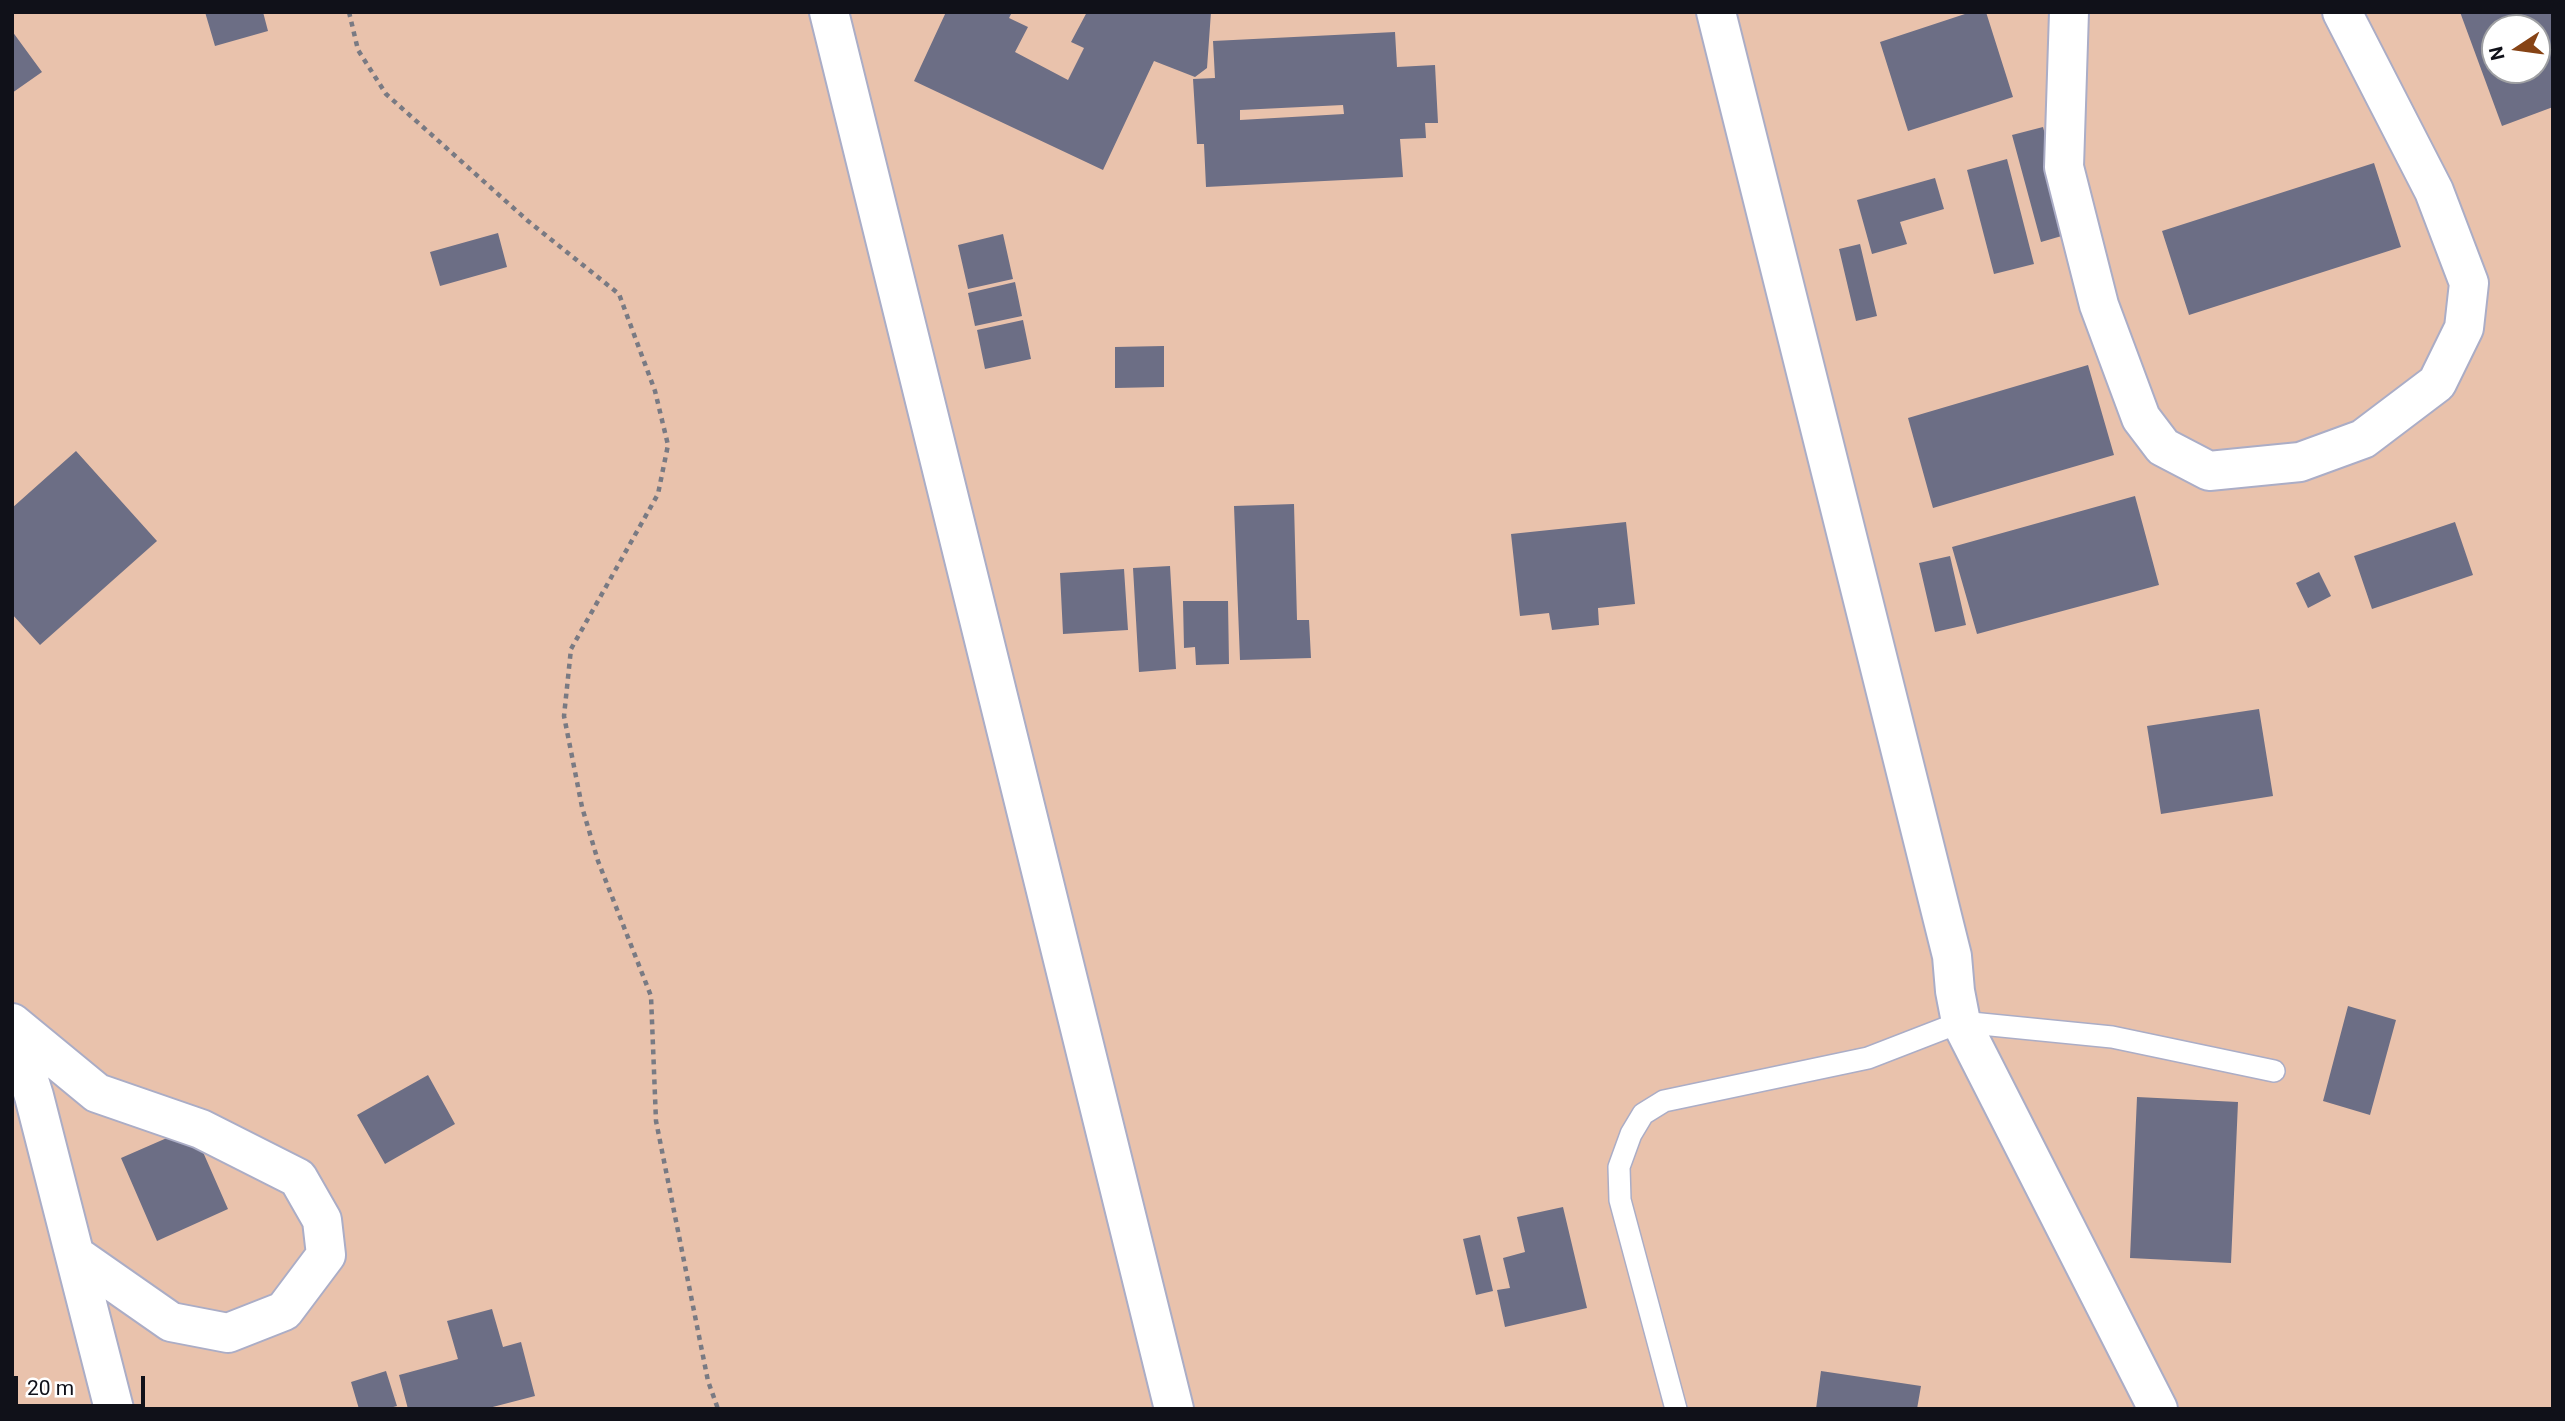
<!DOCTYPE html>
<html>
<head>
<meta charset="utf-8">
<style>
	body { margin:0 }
	#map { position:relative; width:2565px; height:1421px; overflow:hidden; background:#f1f3fd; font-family:Roboto,sans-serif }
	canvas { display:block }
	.frame { position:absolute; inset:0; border:14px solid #101119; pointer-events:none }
	.north { position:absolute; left:2481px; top:14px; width:70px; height:70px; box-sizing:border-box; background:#fff; border:2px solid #9fa0a3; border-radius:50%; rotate:257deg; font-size:19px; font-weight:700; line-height:28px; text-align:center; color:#101119 }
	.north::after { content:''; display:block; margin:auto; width:24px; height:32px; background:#864315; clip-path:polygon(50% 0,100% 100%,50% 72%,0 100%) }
	.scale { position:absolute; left:14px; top:1376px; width:131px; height:32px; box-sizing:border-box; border:4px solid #101119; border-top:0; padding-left:9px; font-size:21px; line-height:24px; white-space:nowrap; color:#101119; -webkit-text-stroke:5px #fff; paint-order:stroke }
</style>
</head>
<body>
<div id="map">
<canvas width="2565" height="1421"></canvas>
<div class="frame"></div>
<div class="north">N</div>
<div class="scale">20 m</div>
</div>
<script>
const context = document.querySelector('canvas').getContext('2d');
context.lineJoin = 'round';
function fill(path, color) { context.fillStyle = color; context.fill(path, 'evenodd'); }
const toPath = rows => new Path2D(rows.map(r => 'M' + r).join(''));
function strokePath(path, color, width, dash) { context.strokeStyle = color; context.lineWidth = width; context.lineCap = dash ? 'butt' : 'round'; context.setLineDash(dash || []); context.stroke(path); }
fill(toPath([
	[12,12,2553,12,2553,1409,12,1409],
	[2495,28,2537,28,2537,70,2495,70]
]), '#e9c2ac');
fill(toPath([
	[205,12,263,12,268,31,215,46],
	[946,12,1012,12,1009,18,1028,27,1015,52,1068,80,1084,48,1071,42,1087,12,1211,12,1207,68,1195,77,1154,61,1103,170,914,81],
	[1971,12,1986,12,2013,97,1908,131,1880,42],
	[2460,12,2553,12,2553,107,2502,126],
	[2495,28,2537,28,2537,70,2495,70],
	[12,31,42,72,12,93],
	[1395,32,1397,67,1435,65,1438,123,1425,123,1426,138,1400,139,1403,177,1206,187,1204,144,1197,144,1193,79,1215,78,1213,41],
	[1343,105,1344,114,1240,120,1240,110],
	[2043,127,2072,233,2041,242,2012,135],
	[2007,159,2034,264,1994,274,1967,170],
	[2374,163,2401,247,2189,315,2162,231],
	[1935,178,1944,209,1900,222,1907,244,1872,254,1857,200],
	[498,233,507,267,440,286,430,252],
	[1003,234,1013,279,968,289,958,245],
	[1860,244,1877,316,1856,321,1839,249],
	[1015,282,1022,316,975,326,968,293],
	[1023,320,1031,359,985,369,977,330],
	[1164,346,1164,387,1115,388,1115,347],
	[2088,365,2114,455,1933,508,1908,418],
	[76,451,157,541,40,645,12,614,12,508],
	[2135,496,2159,585,1977,634,1952,547],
	[1294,504,1297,620,1309,620,1311,658,1240,660,1234,506],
	[1626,522,1635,604,1598,608,1599,625,1552,630,1549,613,1520,616,1511,534],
	[2455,522,2473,575,2372,609,2354,556],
	[1950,556,1966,625,1935,632,1919,563],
	[1170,566,1176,669,1139,672,1133,568],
	[1124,569,1128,630,1063,634,1060,573],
	[2319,572,2331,596,2308,608,2296,583],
	[1183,601,1228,601,1229,664,1196,665,1195,647,1184,648],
	[2259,709,2273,796,2161,814,2147,726],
	[2348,1006,2396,1020,2370,1115,2323,1101],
	[428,1075,455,1124,385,1164,357,1115],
	[2137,1097,2238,1102,2231,1263,2130,1258],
	[192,1127,228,1209,157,1241,121,1158],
	[1563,1207,1587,1308,1505,1327,1497,1290,1510,1288,1503,1258,1525,1252,1517,1217],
	[1480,1235,1493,1291,1476,1295,1463,1239],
	[492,1309,503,1347,521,1342,535,1396,485,1409,408,1409,399,1375,458,1359,447,1321],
	[386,1371,397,1406,386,1409,359,1409,351,1382],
	[1821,1371,1921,1386,1917,1409,1816,1409]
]), '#6c6e85');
const service = toPath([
	[1676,1409,1620,1200,1619,1167,1631,1134,1643,1114,1664,1101,1868,1058,1961,1022,2112,1037,2274,1071]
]);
const minor = toPath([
	[829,12,1174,1409],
	[1716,12,1952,956,1955,991,1961,1022,2158,1409],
	[2069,12,2064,167,2099,305,2141,418,2163,447,2209,471,2300,462,2363,439,2437,383,2464,328,2469,283,2434,191,2342,12],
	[12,1023,97,1093,201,1129,298,1178,322,1220,326,1255,284,1311,228,1333,171,1322,75,1255],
	[12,1026,34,1096,114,1409]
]);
strokePath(service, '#abadc6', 24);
strokePath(minor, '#abadc6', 42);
strokePath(toPath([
	[349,12,358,50,386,94,528,221,619,294,655,391,668,445,658,494,571,649,564,716,582,807,598,861,651,996,656,1121,708,1381,718,1409]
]), '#797a83', 4.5, [5, 5]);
strokePath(service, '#fff', 21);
strokePath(minor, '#fff', 38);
</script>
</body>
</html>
